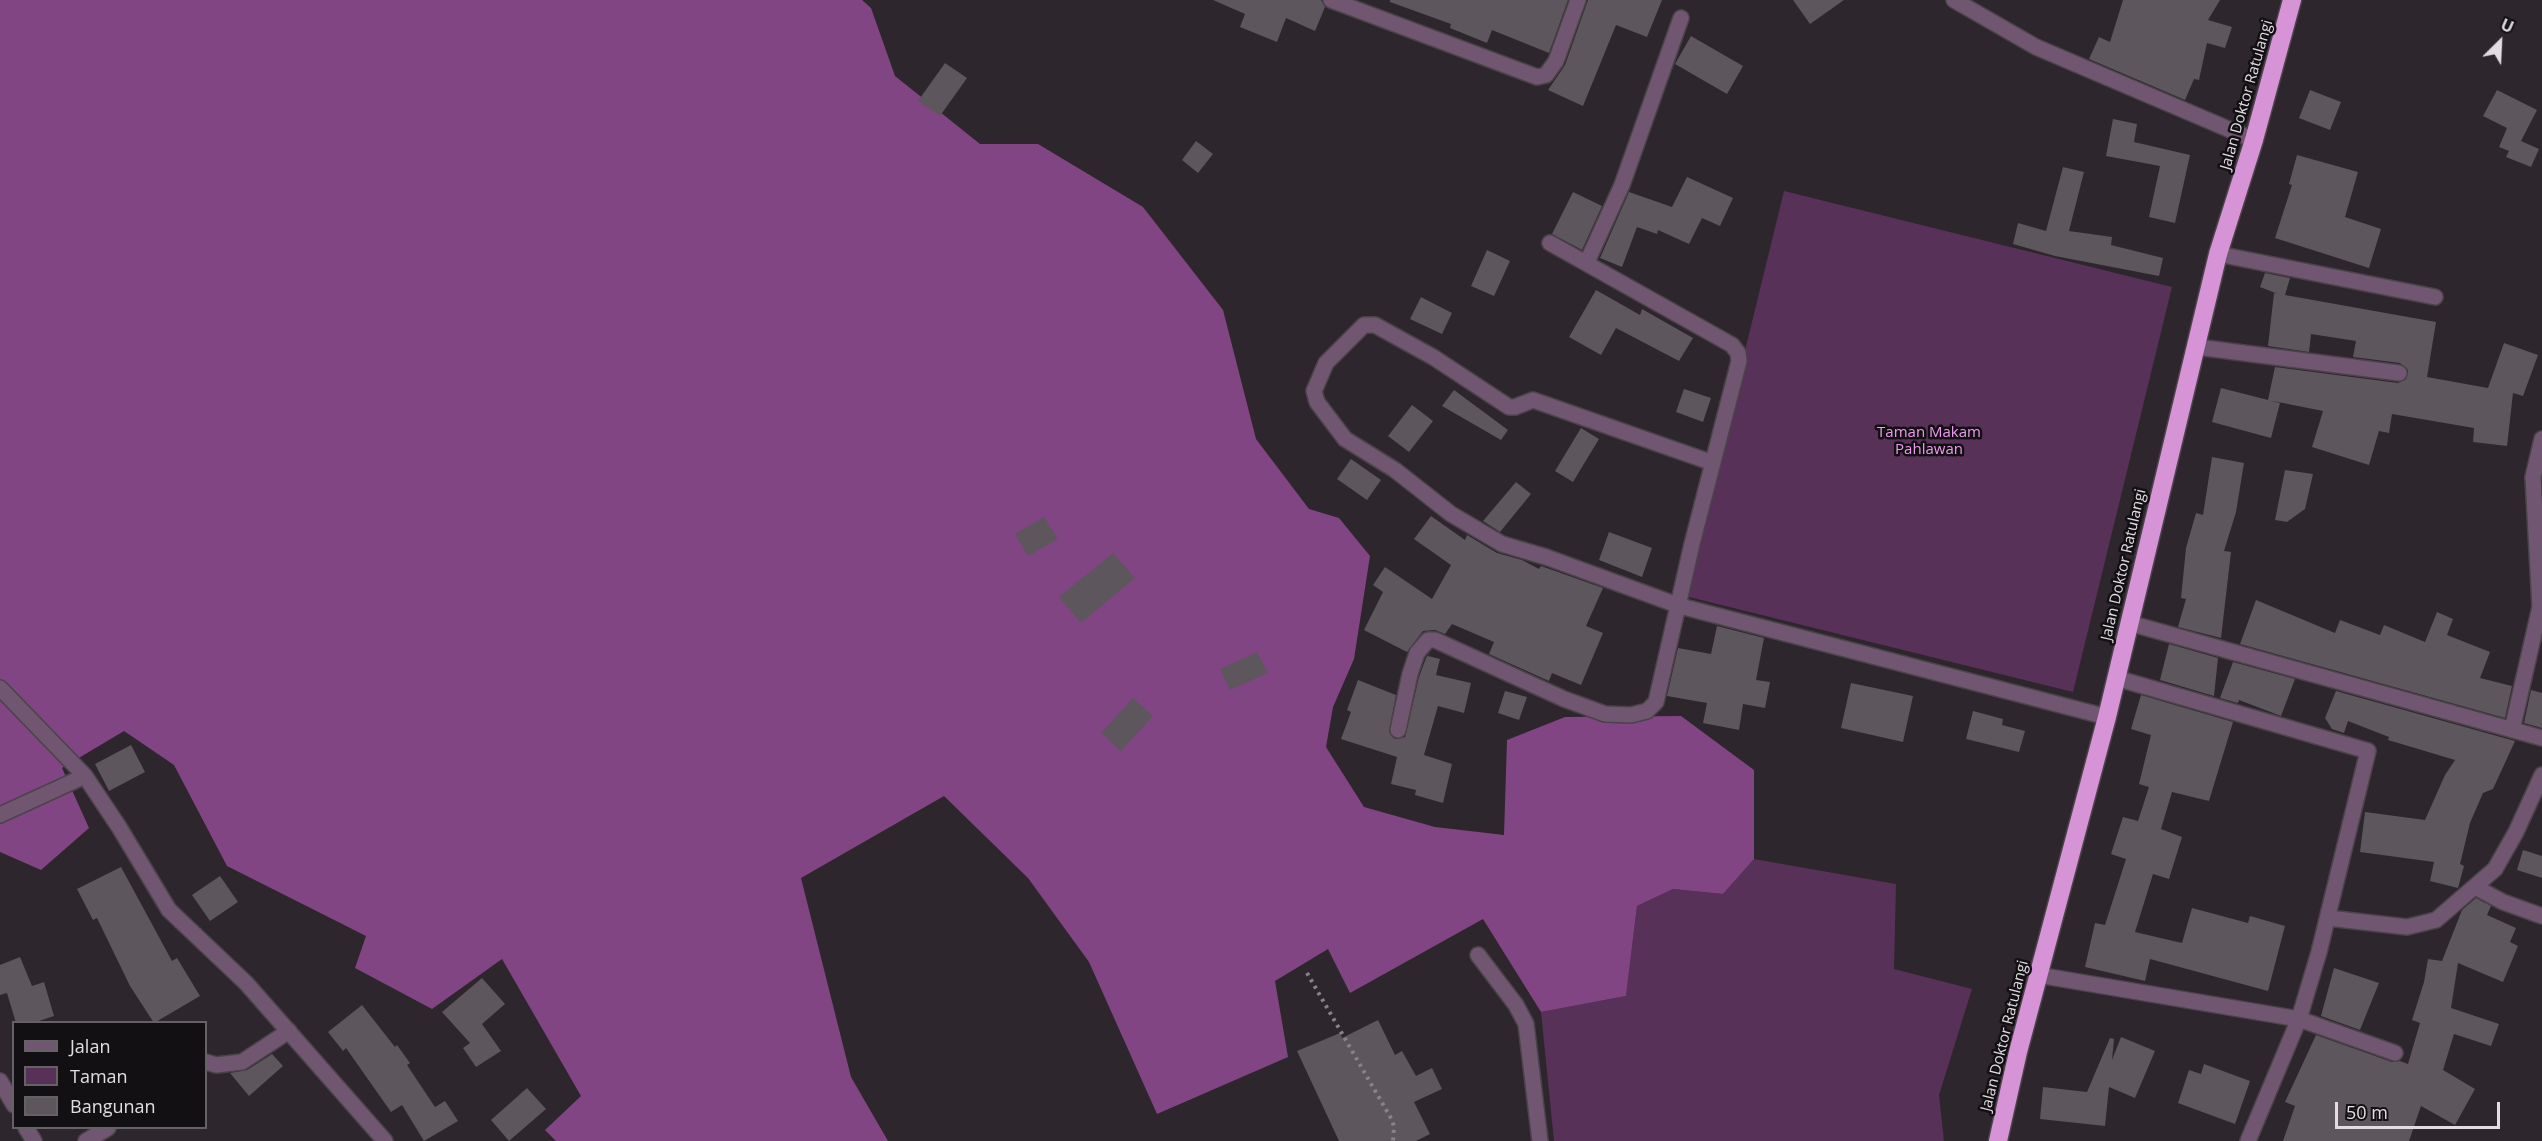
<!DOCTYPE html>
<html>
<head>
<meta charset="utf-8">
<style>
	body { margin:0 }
	#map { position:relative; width:2542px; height:1141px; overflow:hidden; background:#2d262c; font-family:"Open Sans",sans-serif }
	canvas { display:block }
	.legend { position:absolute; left:12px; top:1021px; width:195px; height:108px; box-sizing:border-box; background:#131013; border:2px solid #656265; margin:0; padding:8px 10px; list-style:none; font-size:18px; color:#e1dde1 }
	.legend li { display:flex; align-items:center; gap:12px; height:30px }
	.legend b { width:30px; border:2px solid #656265 }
	.north { position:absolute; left:2470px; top:12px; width:60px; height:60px; -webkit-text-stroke:4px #131013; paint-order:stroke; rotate:24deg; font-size:16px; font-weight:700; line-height:24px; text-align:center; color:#e1dde1 }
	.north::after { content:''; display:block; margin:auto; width:21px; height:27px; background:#e1dde1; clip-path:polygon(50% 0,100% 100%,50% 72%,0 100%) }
	.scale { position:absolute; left:2335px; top:1102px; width:165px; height:27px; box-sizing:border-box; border:3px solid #e1dde1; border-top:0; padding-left:8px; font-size:18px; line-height:21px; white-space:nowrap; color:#e1dde1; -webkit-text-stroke:4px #131013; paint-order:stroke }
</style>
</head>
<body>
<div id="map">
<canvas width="2542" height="1141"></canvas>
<ul class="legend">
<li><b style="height:8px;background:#715671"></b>Jalan</li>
<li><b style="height:16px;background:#583159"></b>Taman</li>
<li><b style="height:16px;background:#5d565d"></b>Bangunan</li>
</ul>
<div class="north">U</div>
<div class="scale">50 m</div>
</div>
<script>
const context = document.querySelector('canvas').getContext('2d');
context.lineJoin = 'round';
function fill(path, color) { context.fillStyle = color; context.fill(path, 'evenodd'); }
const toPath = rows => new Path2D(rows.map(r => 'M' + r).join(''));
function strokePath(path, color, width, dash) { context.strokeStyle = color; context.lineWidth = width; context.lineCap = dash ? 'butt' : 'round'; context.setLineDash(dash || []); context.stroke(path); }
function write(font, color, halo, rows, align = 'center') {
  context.font = font + ' "Open Sans",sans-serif'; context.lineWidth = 5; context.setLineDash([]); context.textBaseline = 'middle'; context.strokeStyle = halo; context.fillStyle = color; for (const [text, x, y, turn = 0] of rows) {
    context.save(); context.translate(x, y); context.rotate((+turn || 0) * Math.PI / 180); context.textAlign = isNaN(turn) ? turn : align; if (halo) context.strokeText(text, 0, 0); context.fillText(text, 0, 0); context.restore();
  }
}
fill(toPath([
	[1784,191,2172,287,2073,692,1685,596],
	[1754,859,1896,884,1894,969,1972,989,1939,1095,1944,1141,1554,1141,1541,1012,1626,996,1637,906,1673,889,1723,894]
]), '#583159');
fill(toPath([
	[0,0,862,0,871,8,895,76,980,144,1038,144,1143,207,1223,310,1256,439,1309,509,1339,518,1370,556,1354,659,1333,707,1326,747,1364,807,1435,827,1504,835,1507,740,1565,717,1681,716,1754,770,1754,859,1723,894,1673,889,1637,906,1626,996,1541,1012,1483,919,1350,993,1328,949,1275,981,1288,1057,1157,1114,1089,962,1028,878,944,796,801,878,851,1077,888,1141,556,1141,545,1130,581,1096,502,959,432,1009,355,968,366,936,227,866,174,765,124,731,62,768,89,828,41,870,0,852]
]), '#824583');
fill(toPath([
	[1213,0,1321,0,1325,7,1315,31,1286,18,1277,42,1240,27,1245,14],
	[1390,0,1568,0,1549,53,1492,30,1487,43,1450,28,1451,24,1390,2],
	[1588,0,1662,0,1647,37,1616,25,1583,106,1548,90,1565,65],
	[1793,0,1844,0,1810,24],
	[2123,0,2220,0,2208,20,2232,27,2225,48,2207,43,2199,80,2194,79,2185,100,2089,59,2099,37,2110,42],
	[1691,36,1743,66,1727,94,1675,64],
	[945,63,967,78,940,116,918,101],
	[2310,90,2341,102,2330,130,2299,118],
	[2497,90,2537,110,2521,141,2539,149,2531,167,2506,157,2509,151,2499,147,2507,128,2483,116],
	[2113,119,2137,124,2134,142,2190,155,2175,223,2149,217,2160,166,2106,156],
	[1196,141,1213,154,1198,173,1182,160],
	[2297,155,2358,172,2345,217,2381,229,2369,268,2275,238,2292,185,2289,184],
	[2063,167,2084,172,2069,231,2112,237,2111,245,2163,258,2159,276,2055,256,2013,244,2018,223,2046,231],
	[1687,177,1733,198,1720,226,1702,218,1689,244,1658,230,1657,234,1637,227,1622,267,1600,258,1629,192,1672,207],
	[1573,192,1602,206,1582,250,1552,234],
	[1487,250,1510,261,1494,296,1471,286],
	[2265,273,2290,278,2285,295,2436,322,2427,377,2488,388,2504,343,2538,355,2523,396,2513,393,2507,446,2473,442,2474,428,2392,414,2389,433,2379,431,2369,465,2312,447,2323,411,2268,400,2275,367,2398,383,2406,379,2408,370,2400,363,2353,357,2356,341,2311,334,2309,352,2268,346,2274,293,2278,294,2260,287],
	[1596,290,1640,315,1642,309,1693,338,1679,361,1616,328,1601,355,1569,337],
	[1421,297,1452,313,1442,334,1410,319],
	[2221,388,2280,403,2271,438,2212,422],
	[1684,389,1711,398,1703,422,1676,412],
	[1454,390,1508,430,1501,440,1442,406],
	[1412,405,1433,421,1409,452,1388,436],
	[1581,428,1599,439,1573,482,1555,471],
	[2212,457,2244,463,2236,512,2224,551,2231,552,2221,638,2178,627,2186,599,2181,598,2186,548,2196,513,2203,515],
	[1351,459,1381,480,1367,500,1337,479],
	[2285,470,2313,474,2305,509,2287,522,2275,520],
	[1516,482,1531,494,1500,532,1483,521],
	[1431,516,1465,540,1467,535,1497,553,1522,560,1539,569,1541,566,1603,588,1586,626,1603,633,1581,685,1552,673,1549,681,1489,654,1494,642,1452,624,1445,634,1435,630,1423,631,1407,652,1364,630,1383,592,1373,585,1385,567,1432,599,1451,565,1414,539],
	[1044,517,1058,539,1028,556,1015,534],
	[1609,532,1652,548,1642,577,1599,560],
	[1113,553,1135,578,1081,623,1059,597],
	[2256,600,2335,633,2340,620,2380,635,2384,625,2425,642,2437,612,2453,619,2447,635,2490,652,2480,678,2512,686,2505,718,2240,644],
	[1717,626,1764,638,1756,680,1770,682,1765,708,1743,704,1739,730,1703,723,1707,703,1667,696,1678,648,1711,654],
	[2169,644,2218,658,2214,696,2160,680],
	[1432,650,1428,656,1440,659,1436,675,1471,683,1464,713,1438,706,1424,755,1452,764,1443,803,1415,795,1416,790,1391,784,1397,757,1341,739,1351,712,1347,710,1358,680,1396,695,1389,732,1395,739,1405,737,1419,677,1426,658],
	[1257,652,1268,673,1230,690,1220,669],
	[2233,662,2295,679,2281,716,2239,700,2238,703,2220,698],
	[1851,683,1913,696,1903,742,1841,728],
	[2531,690,2542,693,2542,728,2524,723],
	[1505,691,1527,697,1519,720,1498,713],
	[2336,691,2515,741,2493,789,2483,793,2470,823,2460,864,2464,866,2458,888,2430,881,2434,862,2360,852,2365,812,2425,820,2445,775,2455,760,2388,740,2389,737,2348,721,2344,733,2332,729,2325,718],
	[2141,695,2233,722,2209,801,2172,792,2161,829,2182,837,2169,879,2153,874,2135,932,2182,943,2192,908,2248,923,2250,916,2285,926,2268,991,2150,959,2145,981,2085,967,2095,923,2105,925,2126,859,2111,854,2123,817,2138,821,2149,787,2139,784,2151,735,2131,729],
	[1133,698,1153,716,1121,751,1101,733],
	[1973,711,2003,719,2002,725,2025,731,2019,752,1966,739],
	[131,745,145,772,109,791,95,764],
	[2523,850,2542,856,2542,878,2517,870],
	[121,867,172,961,177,958,200,996,154,1023,130,986,97,918,93,920,77,889],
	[220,876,238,902,210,921,192,895],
	[2476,898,2491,906,2487,915,2516,928,2510,942,2518,946,2503,982,2458,963,2451,1008,2499,1024,2491,1046,2454,1034,2443,1070,2475,1089,2455,1125,2421,1106,2409,1141,2283,1141,2295,1106,2285,1102,2316,1035,2392,1062,2400,1061,2408,1064,2420,1023,2412,1020,2424,982,2428,959,2442,961,2462,910],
	[20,957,32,986,44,982,54,1016,33,1023,16,1023,7,993,0,995,0,965],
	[2334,968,2379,983,2360,1030,2321,1016],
	[482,978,505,1004,482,1024,501,1051,476,1067,463,1048,470,1043,442,1012],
	[362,1005,395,1047,397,1045,410,1063,407,1065,435,1107,445,1101,458,1121,424,1141,402,1105,391,1112,346,1048,343,1051,328,1032],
	[1378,1020,1395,1055,1402,1051,1416,1076,1432,1068,1442,1089,1414,1102,1430,1134,1416,1141,1339,1141,1297,1051,1340,1033,1342,1038],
	[2121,1037,2155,1051,2135,1098,2109,1087,2105,1126,2040,1119,2043,1087,2087,1092,2110,1038,2114,1039,2112,1060],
	[272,1054,283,1066,249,1096,230,1073,247,1070],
	[2204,1064,2250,1081,2235,1124,2178,1103,2189,1070,2201,1074],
	[527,1088,546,1109,509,1141,491,1120]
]), '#5d565d');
const minor = toPath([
	[1331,0,1537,77,1546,75,1556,61,1578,0],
	[1954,0,2036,47,2254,140],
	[2218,254,2435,297],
	[1587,262,1622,185,1681,18],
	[2197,347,2399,373],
	[1713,463,1533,400,1515,407,1509,407,1433,357,1375,325,1364,325,1326,363,1314,391,1317,402,1345,439,1395,470,1451,514,1502,544,1546,557,1680,606,2107,717],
	[2129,623,2542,738],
	[2116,678,2368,751,2319,952,2299,1019,2248,1141],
	[0,688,85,776,119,827,169,910,246,983,385,1141],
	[1398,730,1410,674,1417,653,1428,640,1435,640,1564,699,1605,714,1631,715,1647,711,1656,702,1692,544,1739,361,1738,353,1732,345,1550,243],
	[2512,730,2540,607,2533,477,2542,439],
	[0,815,85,776],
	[2475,887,2503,902,2542,916],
	[2328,918,2407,927,2436,920,2495,869,2516,832,2542,775],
	[1478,955,1516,1005,1526,1024,1540,1141],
	[2038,975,2299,1019,2395,1053],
	[206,1062,216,1065,242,1062,289,1031],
	[0,1081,14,1105],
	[26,1128,34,1141],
	[86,1141,108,1128]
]);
const highway = toPath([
	[1998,1141,2018,1052,2107,717,2218,254,2254,140,2292,0]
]);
strokePath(minor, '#4a4349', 18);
strokePath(highway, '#4a4349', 21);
strokePath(toPath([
	[1307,973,1392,1120,1394,1127,1393,1141]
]), '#888388', 4, [3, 4.5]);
strokePath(minor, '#715671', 15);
strokePath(highway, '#d693d6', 18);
write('15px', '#e1dde1', '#131013', [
	["Jalan Doktor Ratulangi",2247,95,-74],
	["Jalan Doktor Ratulangi",2124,565,-77],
	["Jalan Doktor Ratulangi",2005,1036,-76]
]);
write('15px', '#f09bf1', '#131013', [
	["Taman Makam",1929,433],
	["Pahlawan",1929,450]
]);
</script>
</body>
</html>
